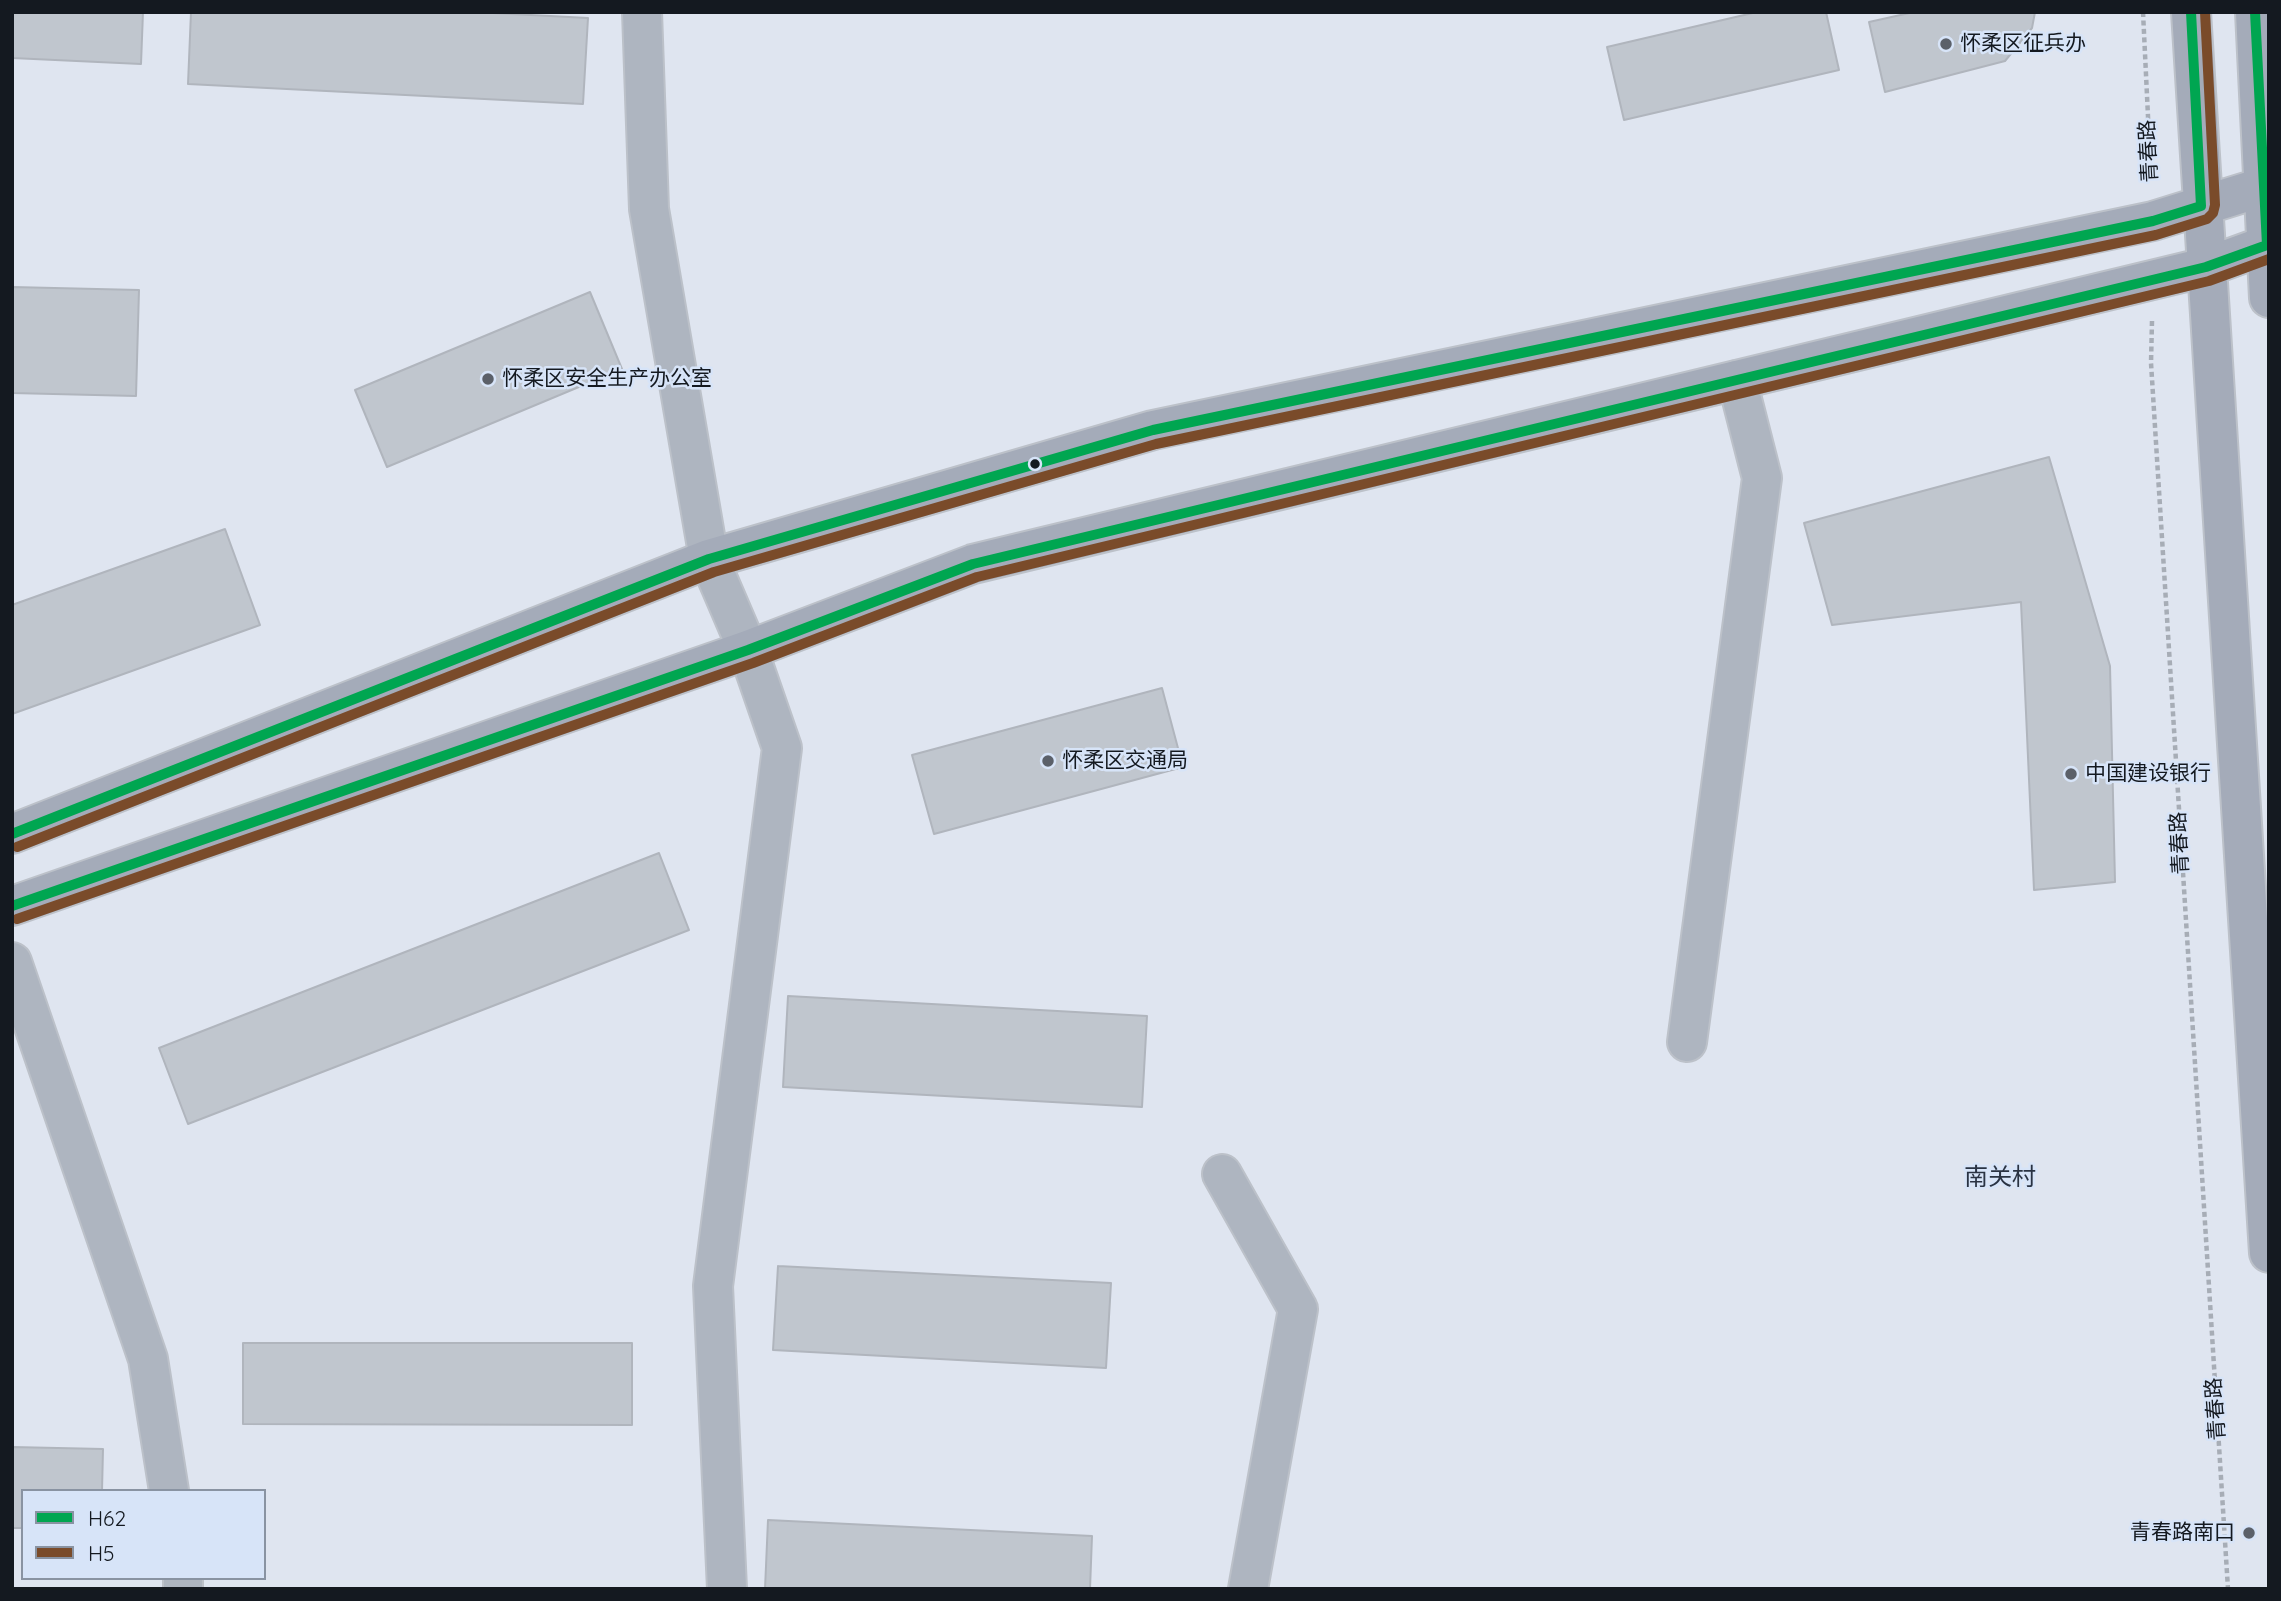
<!DOCTYPE html>
<html>
<head>
<meta charset="utf-8">
<style>
	body { margin:0 }
	#map { position:relative; width:2281px; height:1601px; overflow:hidden; background:#dfe5f0; font-family:Quicksand,sans-serif }
	canvas { display:block }
	.frame { position:absolute; inset:0; border:14px solid #141920; pointer-events:none }
	.legend { position:absolute; left:21px; top:1489px; width:245px; height:91px; box-sizing:border-box; background:#d7e4f8; border:2px solid #8993a2; margin:0; padding:9px 12px; list-style:none; font-size:21px; color:#141920 }
	.legend li { display:flex; align-items:center; gap:14px; height:35px }
	.legend b { width:35px; border:2px solid #8993a2 }
</style>
</head>
<body>
<div id="map">
<canvas width="2281" height="1601"></canvas>
<div class="frame"></div>
<ul class="legend">
<li><b style="height:9px;background:#00a651"></b>H62</li>
<li><b style="height:9px;background:#7a4b2a"></b>H5</li>
</ul>
</div>
<script>
const context = document.querySelector('canvas').getContext('2d');
context.lineJoin = 'round';
function fill(path, color) { context.fillStyle = color; context.fill(path, 'evenodd'); }
const toPath = rows => new Path2D(rows.map(r => 'M' + r).join(''));
function strokePath(path, color, width, dash) { context.strokeStyle = color; context.lineWidth = width; context.lineCap = dash ? 'butt' : 'round'; context.setLineDash(dash || []); context.stroke(path); }
function write(font, color, halo, rows, align = 'center') {
  context.font = font + ' Quicksand,"Noto Sans SC",sans-serif'; context.lineWidth = 5; context.setLineDash([]); context.textBaseline = 'middle'; context.strokeStyle = halo; context.fillStyle = color; for (const [text, x, y, turn = 0] of rows) {
    context.save(); context.translate(x, y); context.rotate((+turn || 0) * Math.PI / 180); context.textAlign = isNaN(turn) ? turn : align; if (halo) context.strokeText(text, 0, 0); context.fillText(text, 0, 0); context.restore();
  }
}
const building = toPath([
	[12,12,143,12,141,64,12,58,12,12],
	[191,12,474,12,588,18,583,104,188,84,191,12],
	[1757,12,1826,12,1839,70,1624,120,1607,47,1757,12],
	[1914,12,2035,12,2032,28,2005,61,1885,92,1869,22,1914,12],
	[12,287,139,290,136,396,12,393,12,287],
	[590,292,622,369,387,467,355,390,590,292],
	[2049,457,2110,666,2115,882,2034,890,2021,602,1832,625,1804,523,2049,457],
	[225,529,260,625,12,714,12,605,225,529],
	[1162,688,1183,767,934,834,912,755,1162,688],
	[659,853,689,930,188,1124,159,1048,659,853],
	[788,996,1147,1016,1142,1107,783,1087,788,996],
	[778,1266,1111,1283,1106,1368,773,1350,778,1266],
	[243,1343,632,1343,632,1425,243,1424,243,1343],
	[12,1447,103,1449,102,1491,23,1491,23,1528,12,1528,12,1447],
	[768,1520,1092,1536,1090,1589,765,1589,768,1520]
]);
fill(building, '#c0c6ce');
strokePath(building, '#b0b5bd', 2);
const minor = toPath([
	[642,12,649,209,709,559,748,650,782,748,713,1286,727,1589],
	[12,962,148,1359,169,1491],
	[1687,1042,1762,478,1737,380],
	[1222,1174,1298,1309,1248,1589],
	[183,1578,183,1589]
]);
const secondary = toPath([
	[2191,12,2269,1253],
	[2255,12,2269,298],
	[12,834,709,559,1153,430,2153,221,2269,185],
	[12,906,748,650,973,564,2206,267,2269,244]
]);
strokePath(minor, '#bcc1c9', 42);
strokePath(secondary, '#bcc1c9', 42);
strokePath(toPath([
	[2143,12,2151,179],
	[2152,321,2151,363,2228,1589]
]), '#a7adb6', 4.5, [5, 3.5]);
strokePath(minor, '#aeb5c0', 38);
strokePath(secondary, '#a4abb9', 38);
strokePath(toPath([
	[12,834,709,559,1153,430,2153,221,2201,206,2191,12],
	[12,906,748,650,973,564,2206,267,2267,245,2255,12]
]), '#00a651', 10);
strokePath(toPath([
	[17,847,714,572,1156,444,2156,235,2207,219,2213,213,2215,205,2205,12],
	[17,919,753,663,977,577,2209,281,2269,259]
]), '#7a4b2a', 10);
for (const [x, y, r, color] of [
	[1946,44,7,"#5b6069"],
	[488,379,7,"#5b6069"],
	[1035,464,6,"#141920"],
	[1048,761,7,"#5b6069"],
	[2071,774,7,"#5b6069"],
	[2249,1533,7,"#5b6069"]
]) { const dot = new Path2D(); dot.arc(x, y, r, 0, 2 * Math.PI); context.fillStyle = color; context.fill(dot); strokePath(dot, '#d7e4f8', 2.5); }
write('21px', '#141920', '#d7e4f8', [
	["怀柔区征兵办",1960,44],
	["怀柔区安全生产办公室",502,379],
	["怀柔区交通局",1062,761],
	["中国建设银行",2085,774],
	["青春路南口",2235,1533,"right"]
], 'left');
write('21px', '#141920', '#d7e4f8', [
	["青春路",2149,151,-93],
	["青春路",2180,843,-93],
	["青春路",2216,1409,-94]
]);
write('24px', '#2a3343', '#d7e4f8', [
	["南关村",2000,1178]
]);
</script>
</body>
</html>
